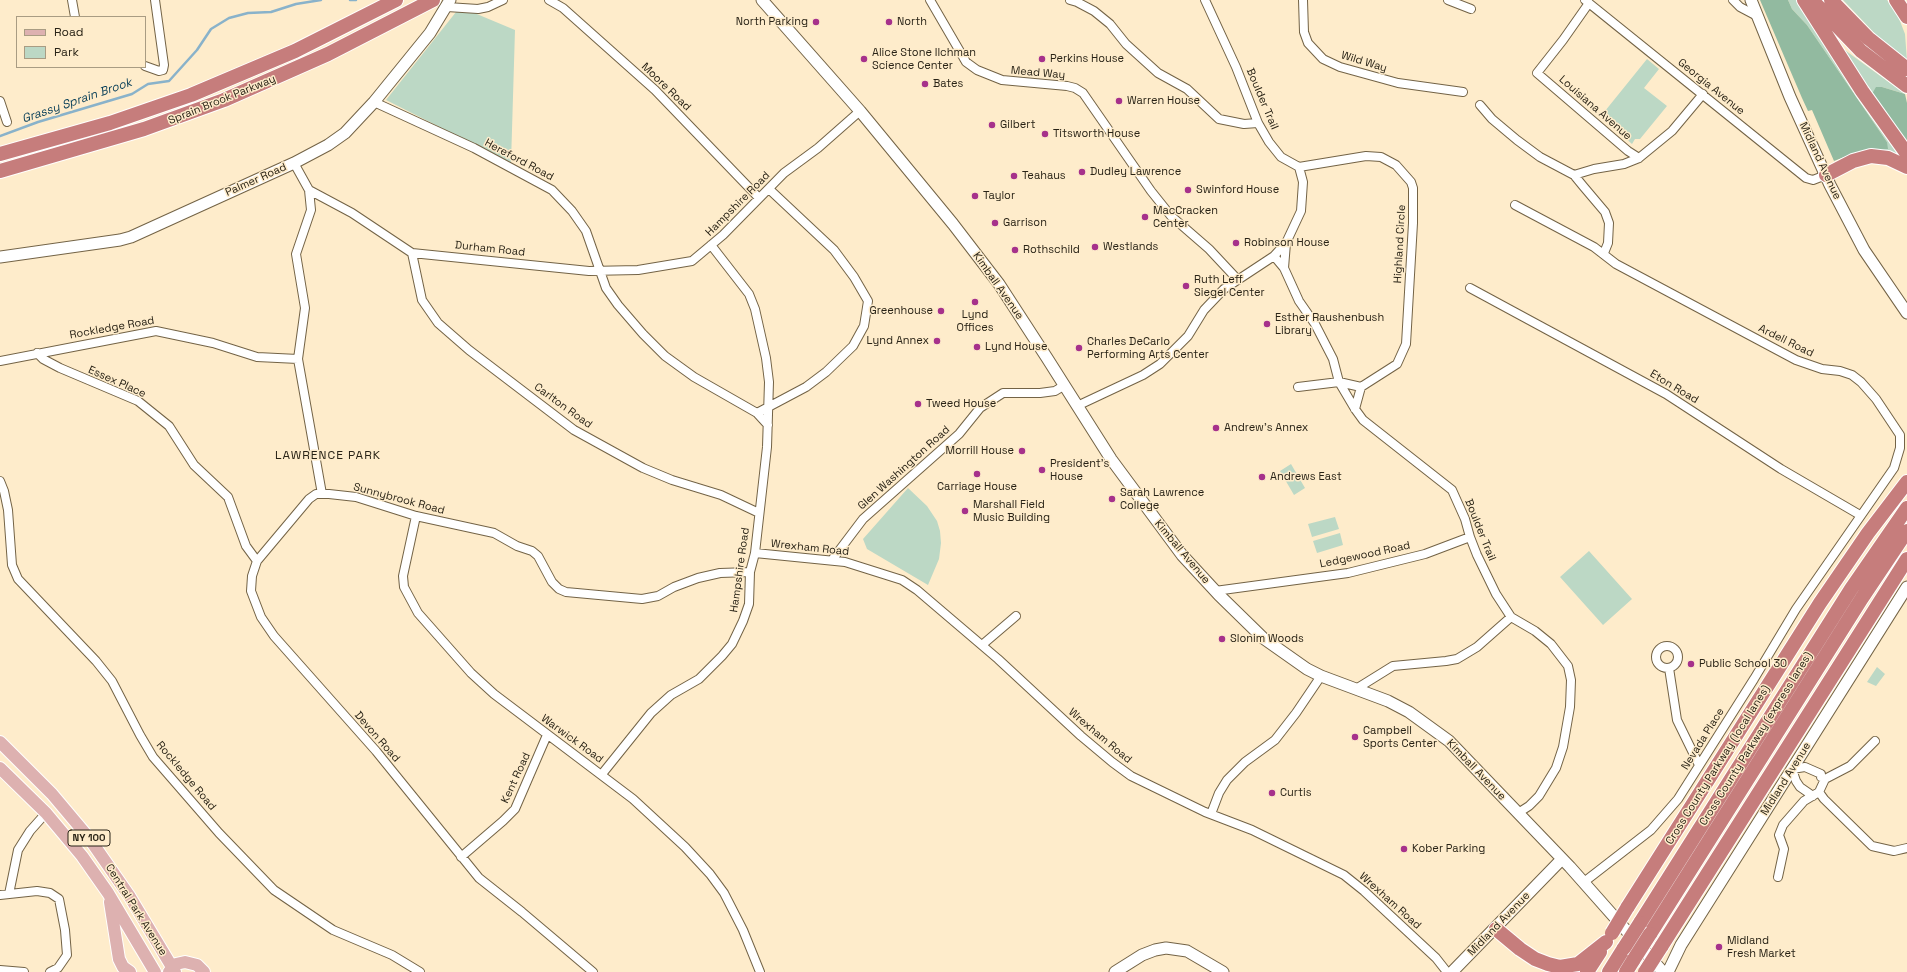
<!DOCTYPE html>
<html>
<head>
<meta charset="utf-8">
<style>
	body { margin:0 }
	#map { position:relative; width:1907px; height:972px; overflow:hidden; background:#feeccb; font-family:"Space Grotesk",sans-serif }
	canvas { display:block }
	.legend { position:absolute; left:16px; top:16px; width:130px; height:52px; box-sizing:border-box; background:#feeccb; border:1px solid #a99c83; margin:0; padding:5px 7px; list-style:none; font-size:12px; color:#292316 }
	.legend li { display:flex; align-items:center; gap:8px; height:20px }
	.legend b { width:20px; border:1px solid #a99c83 }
</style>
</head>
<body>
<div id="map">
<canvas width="1907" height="972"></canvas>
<ul class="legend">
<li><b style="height:5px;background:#ddb1b0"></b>Road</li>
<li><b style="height:11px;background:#bcd8c5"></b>Park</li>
</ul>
</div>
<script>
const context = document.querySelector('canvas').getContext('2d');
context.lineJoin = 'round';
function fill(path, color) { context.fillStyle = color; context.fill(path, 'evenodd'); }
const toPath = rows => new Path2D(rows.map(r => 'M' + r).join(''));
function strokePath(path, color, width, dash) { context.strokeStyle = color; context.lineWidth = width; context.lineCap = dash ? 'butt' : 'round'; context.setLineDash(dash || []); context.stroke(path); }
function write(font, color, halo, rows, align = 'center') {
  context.font = font + ' "Space Grotesk",sans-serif'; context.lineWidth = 3; context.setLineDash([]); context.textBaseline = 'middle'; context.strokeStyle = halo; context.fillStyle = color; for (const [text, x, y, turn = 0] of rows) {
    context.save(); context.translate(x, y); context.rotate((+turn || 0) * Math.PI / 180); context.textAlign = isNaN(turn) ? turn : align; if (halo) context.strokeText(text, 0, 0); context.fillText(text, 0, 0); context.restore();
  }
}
fill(toPath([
	[1788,0,1796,0,1866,106,1907,161,1869,151,1887,142,1807,25,1792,9],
	[1843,0,1887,0,1898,16,1905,34,1907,61,1881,40],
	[460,7,515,30,511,163,386,100],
	[1842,48,1905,94,1882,87,1876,104],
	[1647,59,1659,69,1644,88,1667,106,1640,139,1635,139,1632,144,1601,116],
	[1291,464,1305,488,1294,495,1280,471],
	[908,488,927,506,937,521,940,531,941,543,939,559,928,585,867,549,863,539],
	[1335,517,1339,529,1312,537,1308,524],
	[1340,533,1343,545,1317,553,1313,541],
	[1589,551,1632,599,1603,625,1560,577],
	[1877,667,1885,674,1876,686,1867,682]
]), '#bcd8c5');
fill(toPath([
	[1760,0,1788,0,1792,9,1807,25,1887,142,1888,149,1852,154,1834,161,1812,110,1808,111,1802,98],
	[1876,87,1882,87,1905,94,1907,103,1907,142,1872,94]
]), '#92baa0');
strokePath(toPath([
	[350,0,356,0],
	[0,136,38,122,132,94,148,84,169,81,197,50,211,29,229,18,248,13,271,12,296,4,321,0]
]), '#89b2ca', 2.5);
const street = toPath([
	[72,0,75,17],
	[549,0,563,8,655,90,759,198],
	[930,0,962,55,966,62,977,70,1002,80,1067,86,1075,88,1083,93,1151,191,1171,216,1209,249,1238,280],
	[1070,0,1077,2,1094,11,1110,24,1126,44,1158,73,1187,89,1219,119,1244,124,1258,123],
	[1303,0,1304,32,1308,43,1323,59,1340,67,1398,83,1463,92],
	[1448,0,1471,9],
	[1585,0,1806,178,1813,180,1826,175],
	[1733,0,1740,7,1757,16],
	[1589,3,1563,40,1537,73,1628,151,1639,158],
	[447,7,478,9,488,7,503,0],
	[145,66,159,71,163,70,164,65,155,0],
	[0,101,7,122],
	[374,102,474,148,552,190,572,211,586,231,606,288,618,305,643,334,665,356,694,377,757,413,768,425],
	[1480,105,1492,119,1517,140,1540,157,1574,175,1583,186,1605,212,1609,223,1608,243,1604,253],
	[294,163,309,190,352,213,412,253,589,271,638,270,692,261,723,235,784,173,818,148,860,111],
	[1299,167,1366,156,1381,157,1396,165,1411,182,1413,188,1413,223,1406,344,1397,364,1361,387,1355,409],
	[1574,175,1594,169,1624,164,1639,158,1672,131,1703,94],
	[309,190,311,210,296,254,305,308,298,359,322,494],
	[1515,205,1594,247,1616,264,1796,360,1822,369,1840,371,1852,375,1861,382,1876,399,1900,435,1900,448,1894,468,1796,609,1754,679,1678,799,1651,830,1584,882],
	[412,253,422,300,438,323,469,350,574,430,643,468,672,480,721,495,759,513],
	[1274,256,1284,268,1299,301,1315,324,1333,359,1339,382,1355,409,1363,420,1452,490,1465,519,1470,537,1477,555,1496,594,1511,617,1535,631,1551,644,1568,666,1571,680,1570,707,1563,747,1556,768,1539,796,1529,806,1518,813],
	[1284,268,1286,243],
	[1470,288,1666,394,1781,469,1860,515],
	[37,353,43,359,60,368,138,401,169,426,194,465,228,497,246,546,257,561],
	[0,361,156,331,213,343,257,357,298,359],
	[1298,387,1339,382,1361,387],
	[1077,406,1143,375,1160,364,1188,336,1204,310,1224,289,1274,256,1286,243,1301,211,1303,182,1299,167,1281,157,1269,142,1258,123,1236,67,1205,0],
	[757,413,806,387,826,372,853,346,864,326,868,301,854,277,834,250,769,189],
	[0,481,4,491,8,510,12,565,18,579,96,661,112,681,140,735,153,757,173,780,219,833,274,890,333,930,392,955,420,972],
	[416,516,403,576,404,587,418,613,471,673,494,694,633,799,685,847,710,874,724,893,743,930,760,972],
	[755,553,845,562,902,580,917,590,998,659,1081,736,1112,762,1131,776,1205,812,1252,830,1344,875,1364,891,1436,958,1447,972],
	[832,560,863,519,959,434,980,408,1003,393,1040,393,1055,391,1065,385],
	[1215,591,1348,573,1425,554,1470,537],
	[982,645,1016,616],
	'1656 657a11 11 0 1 1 22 0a11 11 0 1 1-22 0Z',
	[1669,668,1677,720,1699,765],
	[1356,689,1393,666,1446,661,1457,659,1477,647,1511,617],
	[602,774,651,713,671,695,699,679,722,656,732,644,743,621,749,604,750,572,755,553,767,447,769,382,766,358,755,309,749,294,711,245],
	[1819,792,1824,799,1872,846,1894,851,1907,848],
	[1813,796,1800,787,1796,781,1792,769,1805,767,1821,774,1821,777],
	[1211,814,1219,793,1227,780,1245,762,1275,740,1296,713,1321,676],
	[461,857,503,821,515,809,547,735],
	[1778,877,1784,849,1779,835,1783,825,1804,801,1819,792,1825,779,1850,766,1875,741],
	[9,894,18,850,30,831,46,813],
	[0,895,37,891,50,893,59,899,65,930,67,955,58,968,50,972],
	[0,970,24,972],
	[593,972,522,912,479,878,376,751,274,636,261,617,251,591,252,576,257,561,309,499,316,494,329,494,356,497,416,516,494,533,517,546,532,551,538,556,552,582,559,589,566,592,642,599,658,596,674,587,698,578,720,573,750,572]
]);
const secondary = toPath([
	[762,0,860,111,953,224,999,284,1047,358,1111,459,1182,555,1219,595,1263,638,1307,669,1321,676,1388,701,1409,712,1449,741,1570,867,1663,972],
	[1751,0,1790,97,1830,185,1864,250,1907,313],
	[0,257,120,240,131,237,294,163,328,145,345,133,374,102,430,33,450,0],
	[1115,972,1142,955,1155,950,1166,948,1187,951,1223,972],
	[1452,972,1562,859],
	[1668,972,1681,945,1907,587]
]);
const primary = toPath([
	[0,742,52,794,89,838,130,897,175,972],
	[0,768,46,813,82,856,108,893,155,972],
	[110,902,119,959,123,967,130,972],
	[169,972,176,964,185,962,197,965,204,972]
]);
const highway = toPath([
	[1804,0,1862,91,1907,154],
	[1812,0,1861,51,1907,86],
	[1831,0,1868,38,1907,69],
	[1896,0,1907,17],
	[0,154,110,123,191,95,295,51,396,0],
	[0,171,144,129,224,100,328,54,433,0],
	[1826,175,1853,161,1871,156,1888,158,1907,167],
	[1627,908,1820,603,1868,533,1907,482],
	[1640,923,1851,589,1907,508],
	[1496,929,1520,949,1535,959,1548,964,1560,967,1578,964,1606,942],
	[1650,934,1862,598,1907,531],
	[1661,947,1907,559],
	[1587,972,1600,952],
	[1609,972,1624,948],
	[1626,972,1634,959]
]);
strokePath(street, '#736346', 10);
strokePath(secondary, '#736346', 13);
strokePath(primary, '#fff', 14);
strokePath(highway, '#fff', 16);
strokePath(street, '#fff', 8);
strokePath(secondary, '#fff', 11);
strokePath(primary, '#ddb1b0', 12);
strokePath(highway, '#c67d7c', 14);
const highwayBridge = toPath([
	[1612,933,1627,908],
	[1624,948,1640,923],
	[1634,959,1650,934],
	[1645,972,1661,947]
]);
strokePath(highwayBridge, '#fff', 16, []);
strokePath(highwayBridge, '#c67d7c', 14);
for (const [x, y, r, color] of [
	[816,22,4,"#a6318b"],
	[889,22,4,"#a6318b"],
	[864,59,4,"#a6318b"],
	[1042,59,4,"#a6318b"],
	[925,84,4,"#a6318b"],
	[1119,101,4,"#a6318b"],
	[992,125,4,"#a6318b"],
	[1045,134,4,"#a6318b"],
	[1082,172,4,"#a6318b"],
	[1014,176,4,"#a6318b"],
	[1188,190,4,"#a6318b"],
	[975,196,4,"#a6318b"],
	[1145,217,4,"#a6318b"],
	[995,223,4,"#a6318b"],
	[1236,243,4,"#a6318b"],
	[1095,247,4,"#a6318b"],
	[1015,250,4,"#a6318b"],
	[1186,286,4,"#a6318b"],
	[975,302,4,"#a6318b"],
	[941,311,4,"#a6318b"],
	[1267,324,4,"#a6318b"],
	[937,341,4,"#a6318b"],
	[977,347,4,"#a6318b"],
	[1079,348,4,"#a6318b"],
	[918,404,4,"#a6318b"],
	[1216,428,4,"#a6318b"],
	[1022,451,4,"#a6318b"],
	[1042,470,4,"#a6318b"],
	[977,474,4,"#a6318b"],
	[1262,477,4,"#a6318b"],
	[1112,499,4,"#a6318b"],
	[965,511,4,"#a6318b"],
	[1222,639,4,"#a6318b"],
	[1691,664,4,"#a6318b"],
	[1355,737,4,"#a6318b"],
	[1272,793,4,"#a6318b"],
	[1404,849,4,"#a6318b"],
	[1719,947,4,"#a6318b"]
]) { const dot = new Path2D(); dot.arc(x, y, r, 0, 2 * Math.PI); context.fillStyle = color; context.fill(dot); strokePath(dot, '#feeccb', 1.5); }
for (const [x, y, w] of [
	[89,838,42]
]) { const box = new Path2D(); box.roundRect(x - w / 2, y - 8, w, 16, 3); context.fillStyle = '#feeccb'; context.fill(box); strokePath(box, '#292316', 1); }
write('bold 10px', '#292316', null, [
	["NY 100",89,838]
]);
write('11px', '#292316', '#feeccb', [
	["North Parking",808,22,"right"],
	["North",897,22],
	["Alice Stone Ilchman",872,53],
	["Science Center",872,66],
	["Perkins House",1050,59],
	["Bates",933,84],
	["Warren House",1127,101],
	["Gilbert",1000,125],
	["Titsworth House",1053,134],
	["Dudley Lawrence",1090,172],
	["Teahaus",1022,176],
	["Swinford House",1196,190],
	["Taylor",983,196],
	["MacCracken",1153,211],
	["Center",1153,224],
	["Garrison",1003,223],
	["Robinson House",1244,243],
	["Westlands",1103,247],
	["Rothschild",1023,250],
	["Ruth Leff",1194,280],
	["Siegel Center",1194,293],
	["Greenhouse",933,311,"right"],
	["Lynd",975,315,"center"],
	["Offices",975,328,"center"],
	["Esther Raushenbush",1275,318],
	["Library",1275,331],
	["Lynd Annex",929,341,"right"],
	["Charles DeCarlo",1087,342],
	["Performing Arts Center",1087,355],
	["Lynd House",985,347],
	["Tweed House",926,404],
	["Andrew's Annex",1224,428],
	["Morrill House",1014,451,"right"],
	["President's",1050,464],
	["House",1050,477],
	["Andrews East",1270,477],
	["Carriage House",977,487,"center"],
	["Sarah Lawrence",1120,493],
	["College",1120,506],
	["Marshall Field",973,505],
	["Music Building",973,518],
	["Slonim Woods",1230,639],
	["Public School 30",1699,664],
	["Campbell",1363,731],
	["Sports Center",1363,744],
	["Curtis",1280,793],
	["Kober Parking",1412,849],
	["Midland",1727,941],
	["Fresh Market",1727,954]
], 'left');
write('11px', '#292316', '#feeccb', [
	["Wild Way",1364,62,17],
	["Mead Way",1038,73,5],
	["Moore Road",666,87,44],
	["Georgia Avenue",1711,87,39],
	["Boulder Trail",1262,99,67],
	["Sprain Brook Parkway",222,100,-22],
	["Louisiana Avenue",1595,108,41],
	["Hereford Road",519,160,28],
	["Midland Avenue",1820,161,65],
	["Palmer Road",256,180,-24],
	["Hampshire Road",738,204,-45],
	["Highland Circle",1400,244,-87],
	["Durham Road",490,249,6],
	["Kimball Avenue",998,286,55],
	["Rockledge Road",112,328,-10],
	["Ardell Road",1786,341,26],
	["Essex Place",117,382,24],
	["Eton Road",1674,387,31],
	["Carlton Road",563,406,36],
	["Glen Washington Road",904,468,-42],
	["Sunnybrook Road",399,499,15],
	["Boulder Trail",1480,530,68],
	["Wrexham Road",810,548,6],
	["Kimball Avenue",1182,552,50],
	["Ledgewood Road",1365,555,-12],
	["Hampshire Road",740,570,-82],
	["Wrexham Road",1100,736,40],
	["Devon Road",377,737,49],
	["Warwick Road",572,739,36],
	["Nevada Place",1703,739,-58],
	["Cross County Parkway (express lanes)",1756,739,-58],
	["Cross County Parkway (local lanes)",1718,765,-58],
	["Kimball Avenue",1476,770,46],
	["Rockledge Road",186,776,50],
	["Kent Road",516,778,-65],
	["Midland Avenue",1786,779,-58],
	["Wrexham Road",1390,901,42],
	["Central Park Avenue",136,910,58],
	["Midland Avenue",1499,924,-46]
]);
write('italic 12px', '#073e58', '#feeccb', [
	["Grassy Sprain Brook",77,101,-19]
]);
context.letterSpacing = '1px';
write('12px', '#292316', '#feeccb', [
	["LAWRENCE PARK",328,456]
]);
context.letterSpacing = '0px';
</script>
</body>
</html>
